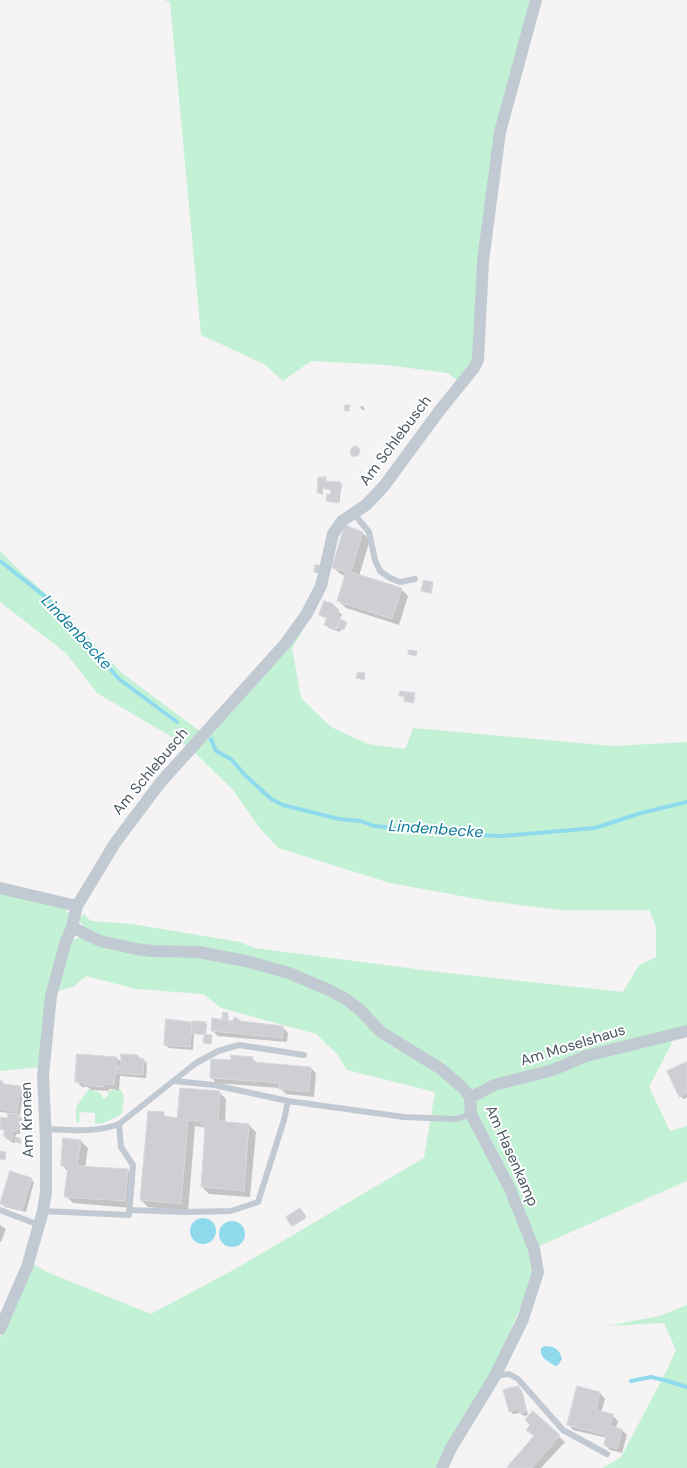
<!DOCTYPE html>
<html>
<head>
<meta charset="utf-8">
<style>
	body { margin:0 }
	canvas { display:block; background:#f5f3f3 }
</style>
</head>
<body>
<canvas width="687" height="1468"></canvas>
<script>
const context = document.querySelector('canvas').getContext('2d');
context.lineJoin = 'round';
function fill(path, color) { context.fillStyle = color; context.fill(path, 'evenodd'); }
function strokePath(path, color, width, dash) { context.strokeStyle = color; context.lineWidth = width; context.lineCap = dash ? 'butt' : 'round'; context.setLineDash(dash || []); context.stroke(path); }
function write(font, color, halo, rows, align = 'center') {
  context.font = font + ' "DM Sans",sans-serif'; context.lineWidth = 4; context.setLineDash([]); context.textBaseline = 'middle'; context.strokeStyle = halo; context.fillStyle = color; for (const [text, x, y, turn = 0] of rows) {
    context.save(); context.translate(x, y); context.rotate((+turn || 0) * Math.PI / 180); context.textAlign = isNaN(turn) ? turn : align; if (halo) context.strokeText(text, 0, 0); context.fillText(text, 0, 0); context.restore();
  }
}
fill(new Path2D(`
	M164 0H533L504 106 476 354 459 381 447 373 387 365 311 361 283 381 264 364 201 335 170 2Z
	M0 551 19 570 54 601 123 674 201 732 189 747 97 693 66 653 0 602Z
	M299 632 301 634 292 648 301 698 331 727 368 744 405 749 413 728 613 746 687 742V1028L669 1034 672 1043 649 1087 670 1131 687 1126V1181L537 1247 532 1251 534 1276 525 1297 494 1367 438 1468H0V1338L33 1264 47 1272 151 1314 235 1269 424 1158 435 1092 347 1070 337 1054 316 1034 221 1008 203 994 136 989 86 976 73 987 56 991 69 941 81 937 147 947C129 943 84 937 79 918L84 914 91 921 132 924 240 942 254 948 439 972 623 992 639 965 656 957V927L649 910H560L488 901 390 883 278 848 259 827 233 790 193 751Z
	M0 892 60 905 70 914 41 1067 0 1071Z
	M89 1089 100 1093 104 1099 107 1097 109 1091 120 1089 124 1096 122 1114C113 1118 105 1124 95 1124V1113L80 1112 79 1122H76V1107Z
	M687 1305V1468H603L621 1457 668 1368 676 1350 664 1323 607 1326 659 1316Z`), '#c3f1d5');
fill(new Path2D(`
	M190 1231a13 13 0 1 1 26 0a13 13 0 1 1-26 0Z
	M219 1234a13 13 0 1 1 26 0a13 13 0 1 1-26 0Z
	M545 1346C555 1346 560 1350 562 1359L558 1365 555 1366C548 1361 539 1358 541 1348Z`), '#90daee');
fill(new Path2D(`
	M360 406H363L365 410H362Z
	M325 478 326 482 342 484 339 503 329 501 333 490 323 489V495L318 493Z
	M346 527 363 533 370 540 359 576 401 589 408 596 399 625 346 608 339 601 346 576 340 574 333 567Z
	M432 583 433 585 431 594 422 591Z
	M331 604 342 615 340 618 347 623 344 630 341 629 340 632 329 628 325 625 327 619 321 615Z
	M414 694 415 695 414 703 406 702V697L401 695Z
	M227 1015 229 1016 227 1021 283 1028 288 1033 287 1042 218 1036 212 1030 227 1021 223 1018Z
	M192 1023 193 1024 206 1023 207 1025 206 1034 194 1033 193 1050 169 1048 165 1045Z
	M138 1056 147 1063 146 1078 120 1076 119 1090 109 1089V1091L91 1090 88 1087H82L77 1082 117 1058 122 1063Z
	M253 1059 258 1064 311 1068 316 1073 314 1097 286 1094 280 1088 216 1083 211 1077 232 1062Z
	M687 1063V1097L684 1099 680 1096Z
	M0 1082 6 1086 20 1087 24 1091 20 1114H18L22 1119 20 1134H16L15 1138 21 1140V1144L15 1140V1143L11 1142 5 1136 6 1132 0 1129V1119L8 1120 9 1113 0 1112Z
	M219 1092 226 1099 225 1123 249 1125 256 1132 250 1197 209 1194 202 1187 205 1128 195 1126 188 1211 148 1207 141 1200 163 1114 168 1118 178 1119Z
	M81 1141 88 1148 85 1167 127 1170 135 1177 132 1208 73 1203 66 1196 68 1172 62 1165Z
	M31 1179 34 1182 26 1212 5 1207 2 1203Z
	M301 1211 306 1218 293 1226 292 1225Z
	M0 1225 6 1229 1 1242H0Z
	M519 1387 522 1391 528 1415 524 1416 520 1413 513 1414 510 1411Z
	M600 1393 605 1399 601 1413 613 1416 618 1421 616 1428 622 1430 627 1435 622 1453 610 1450 605 1445 607 1438 573 1430 568 1424Z
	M533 1413 565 1442 541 1468H510L535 1436 532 1425Z`), '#0003');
strokePath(new Path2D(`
	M0 561 47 598 119 679 177 722
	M211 739 216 751 231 759 245 775 271 799 283 805 339 819 361 821 374 826 457 834 501 836 538 833 595 828 641 813 687 802
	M631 1381 651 1377 668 1381 687 1387`), '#90daee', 4);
const building = new Path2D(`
	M345 405H350L349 411H345Z
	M356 446 360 449 359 455 354 457 350 454 351 448Z
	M326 477V481L341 482 337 503 326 501 327 494 330 495 331 490 323 488 322 494 317 493 318 478Z
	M345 525 363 532 351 572 402 588 392 619 337 601 346 572 332 568Z
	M315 565H320L319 573 314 572Z
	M424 580 433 582 430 593 421 591Z
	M324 601 332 603 339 610 337 615 341 617 337 629 324 625 327 618 319 615Z
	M340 619 346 621 343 630 337 628Z
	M409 650 417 651 416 656 408 654Z
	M358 672 365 673 364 680 356 678Z
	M400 691 415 693 413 703 404 701V696H399Z
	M223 1012 228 1013 227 1019H222Z
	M235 1017 240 1020V1021L283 1026 282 1038 211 1031 212 1018 232 1021Z
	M166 1019 192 1022 190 1047 164 1045Z
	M193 1021 206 1022 205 1035 191 1033Z
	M205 1034 212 1035 211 1044 203 1043 204 1035Z
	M77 1054 117 1057 114 1085 104 1084V1087L84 1085V1083L75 1082Z
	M121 1054 138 1055V1058L144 1059 143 1075 115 1073 117 1066H121Z
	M231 1055 253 1057V1062L311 1067 309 1092 279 1089 280 1083 210 1078 211 1059 231 1060Z
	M687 1062V1093L679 1097 667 1071Z
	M0 1081H3V1084L21 1086 17 1112 0 1109Z
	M180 1088 220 1091 218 1121 249 1124 244 1191 201 1187 205 1130 200 1122 188 1120 181 1204 140 1200 148 1111 164 1112V1116L177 1118Z
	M8 1113 20 1114 17 1131H13L12 1140 6 1139 7 1137 3 1136 5 1130 0 1129V1117L7 1118Z
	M16 1137 21 1139 20 1143 15 1142Z
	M63 1138 81 1140 77 1166 128 1169 125 1201 64 1197 68 1166H61Z
	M0 1151 6 1152 5 1160 0 1159Z
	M10 1171 32 1178 22 1210 0 1204Z
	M300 1208 306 1216 291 1226 286 1217Z
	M519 1386 526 1412 520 1413 518 1409 509 1412 503 1390Z
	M577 1386 600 1392 596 1410 613 1414 610 1426 622 1429 617 1449 604 1445 606 1435 567 1425Z
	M533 1411 560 1435 532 1468H509L507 1467 534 1436 526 1430 530 1425 525 1420Z`);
fill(building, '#cdcfd5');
strokePath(building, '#d7d9de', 1);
strokePath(new Path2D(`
	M354 514 369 532 375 560 380 571 390 578 400 582 415 579
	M288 1101 404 1117 456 1119 471 1114
	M119 1124 196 1063 218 1051 239 1045 304 1055
	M0 1210 39 1225
	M129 1210 185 1212 231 1211 258 1202 284 1120 288 1101 214 1085 174 1081
	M43 1211 129 1215 133 1165 121 1147 119 1124C95 1133 71 1130 45 1129
	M495 1376 509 1374 518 1379 563 1430 607 1454`), '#c1cad2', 6);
strokePath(new Path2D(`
	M0 888 77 906
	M72 927 100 941 136 949 153 951 198 952 246 961 289 973 329 990 346 999 359 1009 381 1032 441 1069 464 1089 470 1098 471 1114 510 1189 534 1249 538 1272 523 1319 495 1376 451 1448 442 1468
	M470 1098 494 1085 553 1070 586 1056 687 1031
	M0 1329 27 1267 43 1211 46 1192V1141L43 1075 51 996 65 944 72 927 77 906 115 843 160 783 285 644 306 615 321 586 333 534 342 521 366 505 384 486 440 410 474 368 478 360 483 261 500 132 536 0`), '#c1cad2', 12);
write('15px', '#4a5661', '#fff', [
	["Am Schlebusch",396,441,-53],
	["Am Schlebusch",151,772,-50],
	["Am Moselshaus",573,1046,-17],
	["Am Kronen",28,1120,-92],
	["Am Hasenkamp",511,1156,66]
]);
write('italic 16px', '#0c7c9b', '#fff', [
	["Lindenbecke",76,633,47],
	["Lindenbecke",436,830,4]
]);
</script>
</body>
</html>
